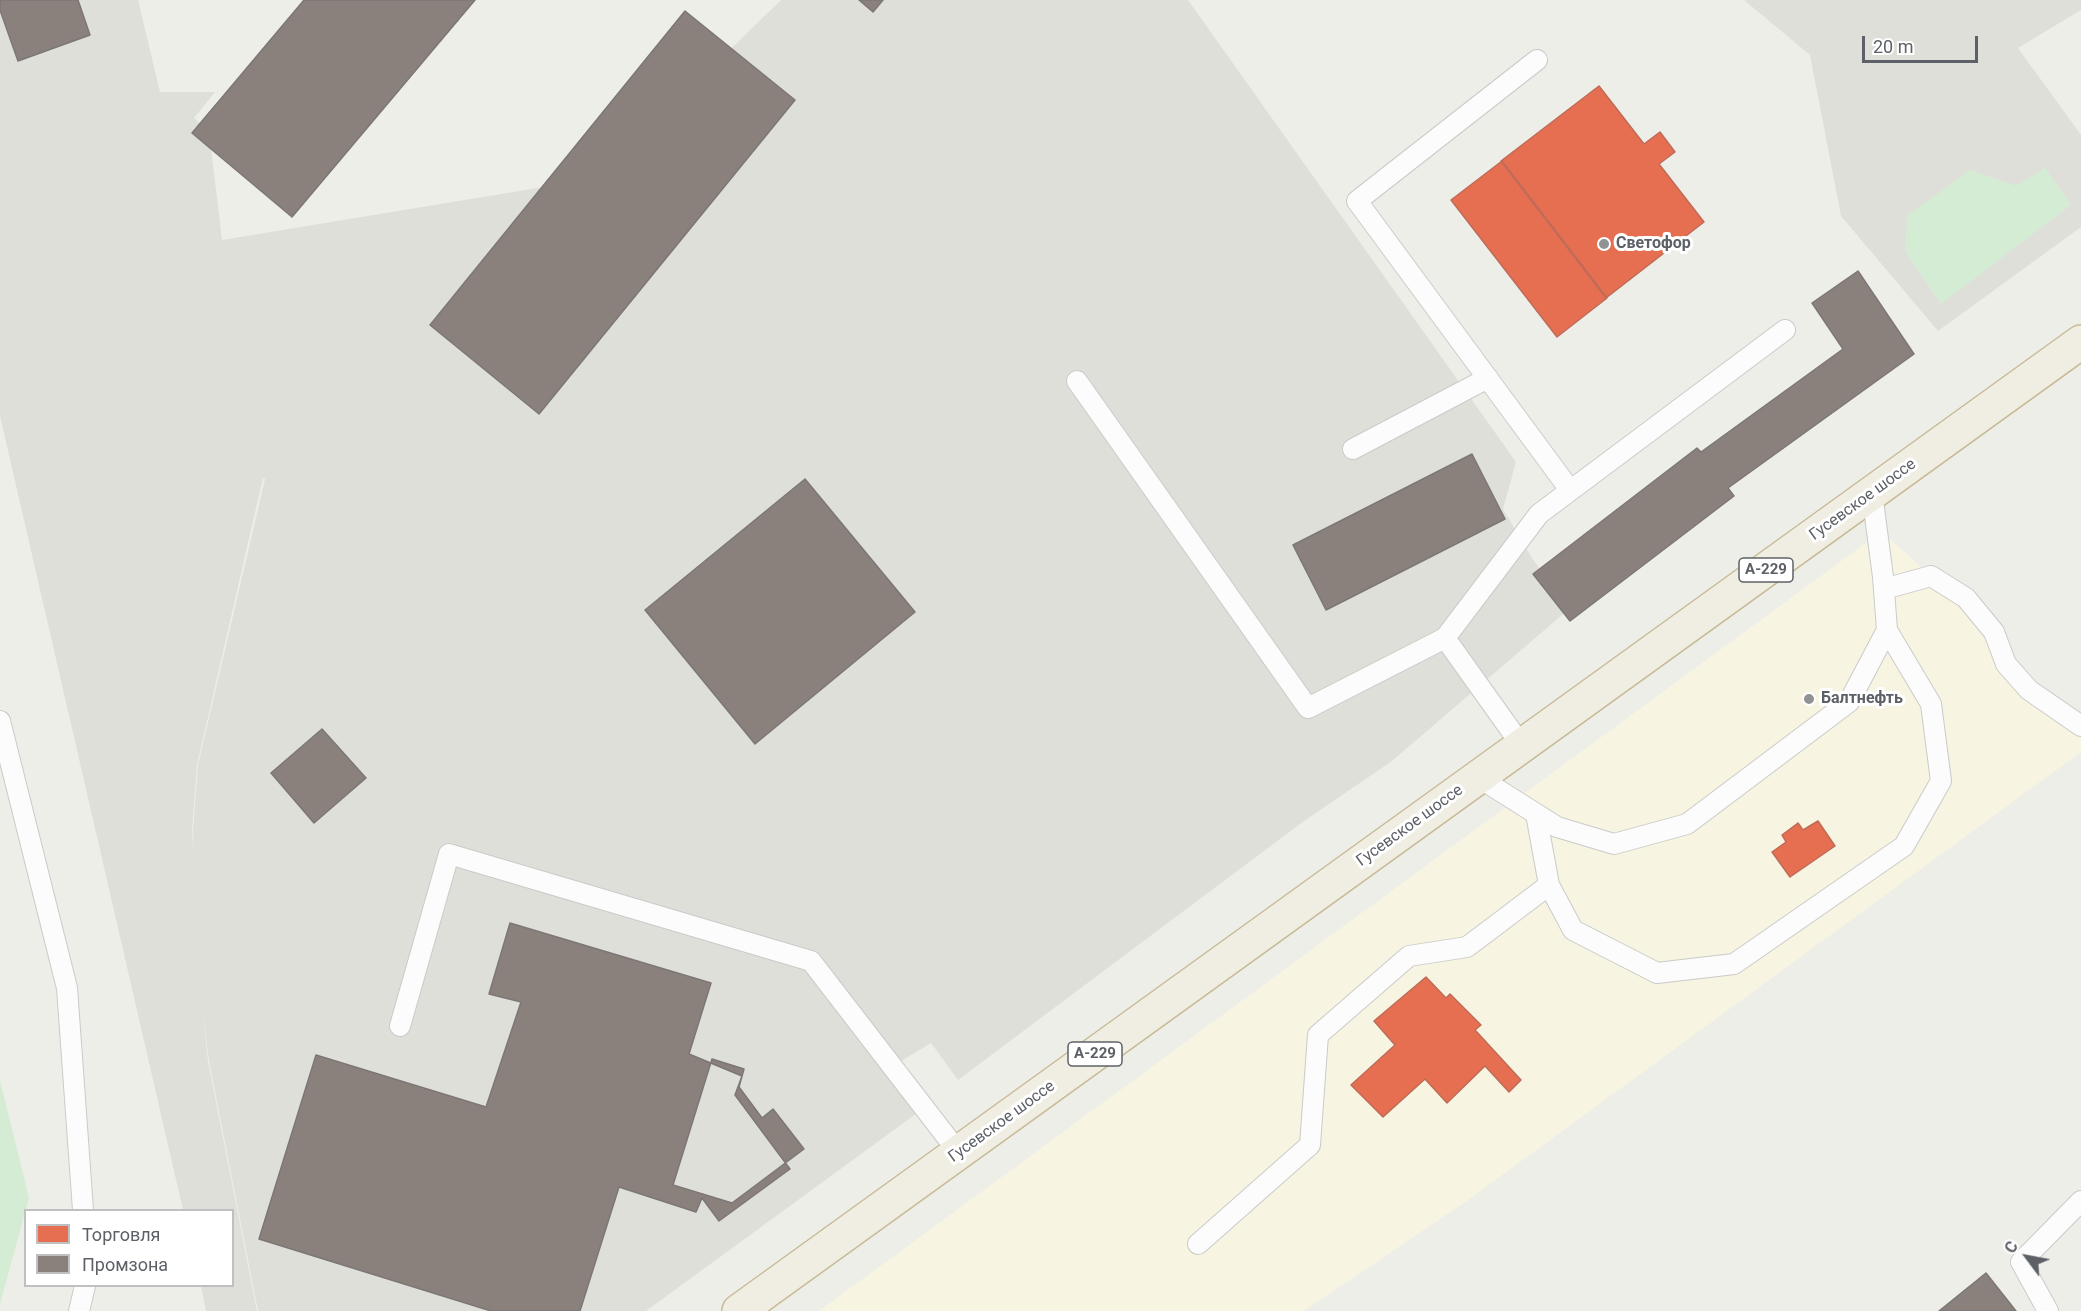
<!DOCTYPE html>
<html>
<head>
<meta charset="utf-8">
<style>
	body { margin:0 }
	#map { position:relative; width:2081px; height:1311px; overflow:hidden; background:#eeeee9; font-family:Roboto,sans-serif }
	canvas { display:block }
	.legend { position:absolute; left:24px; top:1209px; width:210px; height:78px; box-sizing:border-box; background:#fff; border:2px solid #bec0c2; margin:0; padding:8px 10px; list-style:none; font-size:18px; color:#5d6167 }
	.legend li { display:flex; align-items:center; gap:12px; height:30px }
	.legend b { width:30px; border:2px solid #bec0c2 }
	.north { position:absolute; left:1997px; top:1227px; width:60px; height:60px; -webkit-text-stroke:4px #fff; paint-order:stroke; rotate:302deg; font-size:16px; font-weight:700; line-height:24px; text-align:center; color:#5d6167 }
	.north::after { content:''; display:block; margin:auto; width:21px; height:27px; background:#5d6167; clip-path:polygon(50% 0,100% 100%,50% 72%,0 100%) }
	.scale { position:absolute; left:1862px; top:36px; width:116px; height:27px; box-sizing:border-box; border:3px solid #5d6167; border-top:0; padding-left:8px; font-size:18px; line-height:21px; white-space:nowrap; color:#5d6167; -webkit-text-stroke:4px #fff; paint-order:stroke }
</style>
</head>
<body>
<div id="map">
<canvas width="2081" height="1311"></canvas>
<ul class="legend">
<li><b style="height:16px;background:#e76f51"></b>Торговля</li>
<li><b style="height:16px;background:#8a817c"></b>Промзона</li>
</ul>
<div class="north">С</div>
<div class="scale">20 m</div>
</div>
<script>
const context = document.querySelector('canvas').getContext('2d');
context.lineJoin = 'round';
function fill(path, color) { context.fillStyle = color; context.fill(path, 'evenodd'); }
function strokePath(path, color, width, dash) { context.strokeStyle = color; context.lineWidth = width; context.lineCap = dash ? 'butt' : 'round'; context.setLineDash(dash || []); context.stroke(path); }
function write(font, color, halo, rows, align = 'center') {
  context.font = font + ' Roboto,sans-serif'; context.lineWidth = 6; context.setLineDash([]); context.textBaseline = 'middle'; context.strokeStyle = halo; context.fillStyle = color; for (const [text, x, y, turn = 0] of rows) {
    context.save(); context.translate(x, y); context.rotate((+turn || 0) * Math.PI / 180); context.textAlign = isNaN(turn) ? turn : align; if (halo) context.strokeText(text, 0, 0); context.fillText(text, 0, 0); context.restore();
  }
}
fill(new Path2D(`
	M1878 534 1887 536 1931 576 1966 598 2006 664 2081 726V752L1468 1200 1304 1311H819Z`), '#f7f4e2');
fill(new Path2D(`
	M0 0H138L160 92H215L194 118 209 131 222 240 598 178 781 0H1188L1516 462 1503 509 1532 558 1569 609 1392 761 1304 821 958 1080 931 1043 893 1066 920 1111 646 1311H258L209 1061 203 1014 208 1061 257 1311H206L201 1286H232V1210H183L0 416ZM263 478 265 479 198 765 193 831 194 854 192 831 197 765Z
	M1744 0H2081V10L2018 48 2081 135V227L1938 331 1841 216 1810 55Z`), '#dfdfda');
fill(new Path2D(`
	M2045 168 2071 205 1941 304 1905 251 1907 216 1970 170 2016 186Z
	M0 1080 29 1198 0 1304Z`), '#d5ecd4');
const shops = new Path2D(`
	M1599 86 1644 144 1660 132 1675 152 1659 164 1704 222 1606 298 1501 161Z
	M1502 161 1607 298 1557 337 1451 200Z
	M1818 821 1835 846 1790 877 1772 852 1786 842 1782 835 1798 823 1803 830Z
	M1426 977 1446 998 1450 994 1481 1025 1475 1030 1521 1080 1509 1092 1485 1066 1447 1103 1425 1079 1383 1117 1351 1085 1395 1045 1374 1021Z`);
fill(shops, '#e76f51');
strokePath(shops, '#be6b58', 1.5);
const industry = new Path2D(`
	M0 0H78L90 35 18 61 0 10Z
	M304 0H475L292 217 192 133Z
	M859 0H883L873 12Z
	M685 11 795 100 539 414 430 325Z
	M1858 271 1914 354 1728 488 1734 496 1570 621 1533 574 1697 448 1701 452 1843 349 1812 303Z
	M1472 454 1505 519 1326 610 1293 545Z
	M805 479 915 612 755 744 645 610Z
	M322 729 366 778 314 823 271 773Z
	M510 923 711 983 689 1054 742 1076 735 1095 790 1169 719 1221 702 1198 696 1212 619 1187 580 1311H491L259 1239 316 1055 486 1107 521 1002 489 994Z
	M712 1059 744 1069 739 1087 762 1118 773 1109 804 1149 732 1203 673 1185Z
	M1986 1273 2016 1311H1939Z`);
fill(industry, '#8a817c');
strokePath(industry, '#7c7776', 1.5);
const lane = new Path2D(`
	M1537 60 1357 201 1570 490
	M1077 381 1308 708 1445 638
	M1353 449 1488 378
	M1884 589 1931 576 1966 598 1994 632 2006 664 2029 690 2081 726
	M0 721 67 988 83 1210
	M1522 746 1445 638 1539 514 1785 330
	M1478 777 1557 827 1614 844 1687 824 1849 702 1887 630 1883 577 1872 493
	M1536 814 1549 885 1573 930 1657 973 1734 964 1904 846 1941 781 1931 704 1887 630
	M400 1026 449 854 811 961 959 1153
	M1198 1244 1310 1145 1318 1035 1409 956 1467 947 1549 885
	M79 1311 85 1286
	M2048 1311 2021 1262 2081 1201`);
const highway = new Path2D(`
	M739 1311 2081 342`);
strokePath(lane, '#cacbc9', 22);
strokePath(highway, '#c7ba95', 36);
strokePath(lane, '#fcfcfc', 20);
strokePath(highway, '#f0ede2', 33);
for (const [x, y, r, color] of [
	[1604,244,6,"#909294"],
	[1809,699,6,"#909294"]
]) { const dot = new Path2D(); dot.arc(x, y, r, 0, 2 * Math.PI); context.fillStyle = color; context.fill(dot); strokePath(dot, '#fff', 2); }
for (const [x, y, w] of [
	[1766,570,54],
	[1095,1054,54]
]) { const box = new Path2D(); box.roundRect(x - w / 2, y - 12, w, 24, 4.5); context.fillStyle = '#fff'; context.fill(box); strokePath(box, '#5d6167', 1.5); }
write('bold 15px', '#5d6167', null, [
	["А-229",1766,570],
	["А-229",1095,1054]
]);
write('bold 16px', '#5d6167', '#fff', [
	["Светофор",1616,244],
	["Балтнефть",1821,699]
], 'left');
write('16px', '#5d6167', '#fff', [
	["Гусевское шоссе",1863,500,-36],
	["Гусевское шоссе",1410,826,-36],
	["Гусевское шоссе",1002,1122,-36]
]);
</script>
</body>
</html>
